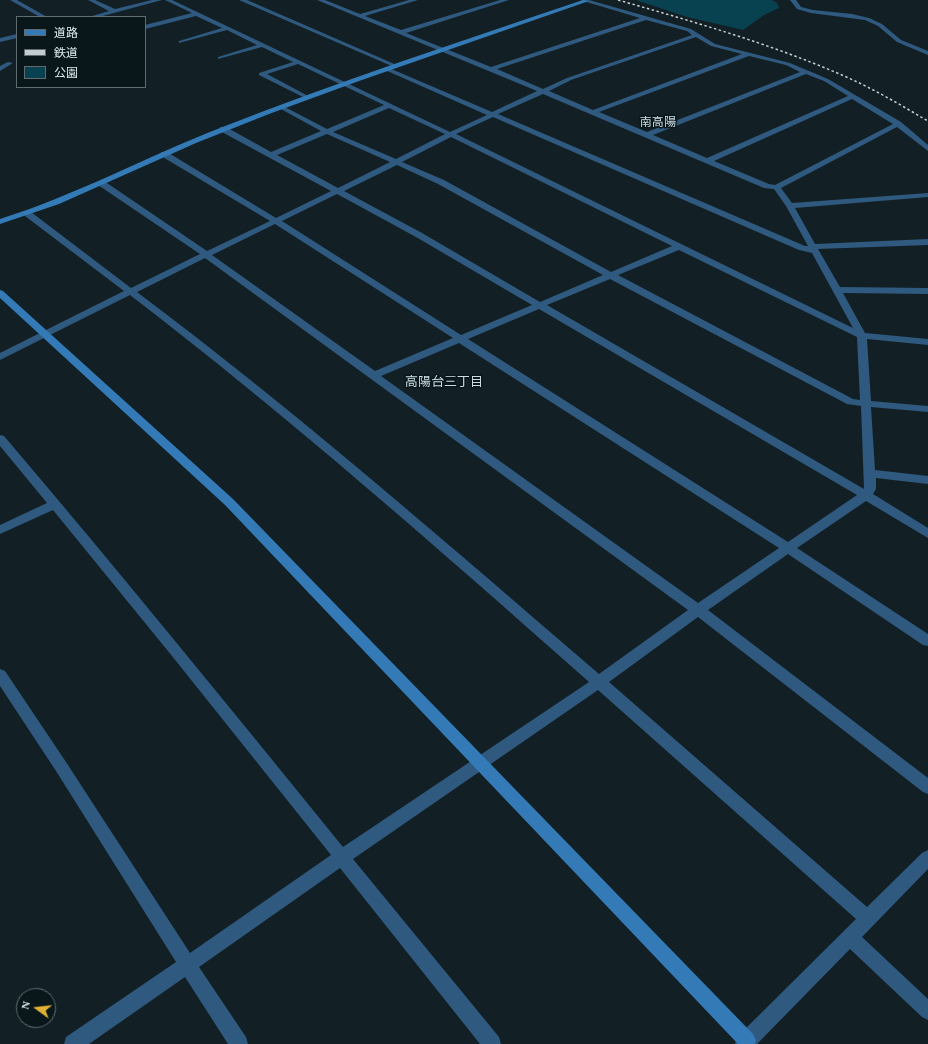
<!DOCTYPE html>
<html>
<head>
<meta charset="utf-8">
<style>
	body { margin:0 }
	#map { position:relative; width:928px; height:1044px; overflow:hidden; background:#122025; font-family:"Times New Roman","Noto Sans JP",serif }
	canvas { display:block }
	.legend { position:absolute; left:16px; top:16px; width:130px; height:72px; box-sizing:border-box; background:#09171b; border:1px solid #5f6b6f; margin:0; padding:5px 7px; list-style:none; font-size:12px; color:#e0eaed }
	.legend li { display:flex; align-items:center; gap:8px; height:20px }
	.legend b { width:20px; border:1px solid #5f6b6f }
	.north { position:absolute; left:16px; top:988px; width:40px; height:40px; box-sizing:border-box; background:#09171b; border:1px solid #5f6b6f; border-radius:50%; rotate:285deg; font-size:11px; font-weight:700; line-height:16px; text-align:center; color:#e0eaed }
	.north::after { content:''; display:block; margin:auto; width:14px; height:18px; background:#dfb034; clip-path:polygon(50% 0,100% 100%,50% 72%,0 100%) }
</style>
</head>
<body>
<div id="map">
<canvas width="928" height="1044"></canvas>
<ul class="legend">
<li><b style="height:5px;background:#337ab6"></b>道路</li>
<li><b style="height:5px;background:#c3cdd1"></b>鉄道</li>
<li><b style="height:11px;background:#08414f"></b>公園</li>
</ul>
<div class="north">N</div>
</div>
<script>
const context = document.querySelector('canvas').getContext('2d');
context.lineJoin = 'round';
function fill(path, color) { context.fillStyle = color; context.fill(path, 'evenodd'); }
function strokePath(path, color, width, dash) { context.strokeStyle = color; context.lineWidth = width; context.lineCap = dash ? 'butt' : 'round'; context.setLineDash(dash || []); context.stroke(path); }
function write(font, color, halo, rows, align = 'center') {
  context.font = font + ' "Times New Roman","Noto Sans JP",serif'; context.lineWidth = 3; context.setLineDash([]); context.textBaseline = 'middle'; context.strokeStyle = halo; context.fillStyle = color; for (const [text, x, y, turn = 0] of rows) {
    context.save(); context.translate(x, y); context.rotate((+turn || 0) * Math.PI / 180); context.textAlign = isNaN(turn) ? turn : align; if (halo) context.strokeText(text, 0, 0); context.fillText(text, 0, 0); context.restore();
  }
}
fill(new Path2D(`
	M636 0H772L777 3 779 8 764 15 743 30 687 17Z`), '#08414f');
fill(new Path2D(`
	M10 0H17L47 17H40Z
	M88 0H95L115 9 152 0H162L99 17H89L109 11Z
	M165 0H172L450 132 487 115 385 70V68H389L492 112 537 91 317 0H325L360 14 409 0H418L365 16 401 30 500 0H509L406 33 491 67 640 18 580 0H589L691 29 715 44 790 63 828 79 901 122 928 145V151L897 127 781 188 792 203 928 193V197L795 208 815 244 928 239V245L818 249 840 287 928 288V294L843 293 865 333 928 339V345L867 339 871 401 928 406V412L871 407 875 470 928 476V484L876 478V489L873 494 928 528V538L866 501 797 548 928 634V646L923 645 788 554 708 610 928 778V794L923 792 698 617 609 682 867 907 922 853 928 850V869L862 937 928 999V1020L922 1017 850 949 757 1044H735L737 1037 856 919 598 690 353 859 499 1037 501 1044H480L340 868 199 967 246 1037 248 1044H228L185 977 89 1044H64L66 1037 176 962 56 771 0 686V669L5 671 66 762 190 953 331 855 172 656 53 510 0 534V525L47 503 0 446V435L4 436C119 571 231 709 343 847L589 682C439 549 289 417 130 295L0 360V353L124 291 25 216 24 214 25 212H31L131 288 200 254 98 185V181H104L207 251 270 221 161 156V152H167L276 218 331 191 220 131V127H226L271 152 321 131 279 108V106H283L327 129 384 105 298 64 267 74 310 97 305 98 259 75V73L293 62 262 47 218 59V57L257 45 227 30 179 43V41L222 28 196 16 145 29V25L192 13ZM646 20 687 31 692 35 567 78 543 89 497 69ZM696 37 711 46 742 54 593 110 549 91 571 80ZM749 56 786 65 800 72 647 132 599 112ZM806 74 824 81 848 96 707 158 653 135ZM543 94 764 188 774 189 786 206 808 246H805L498 114ZM852 99 893 124 775 185 769 184 714 161ZM389 108 445 134 396 159 333 132ZM493 117 799 250 812 253 853 328 456 134ZM327 134 390 162 338 188 277 155ZM451 137 672 246 611 272 444 180 402 162ZM397 165 438 184 603 275 540 302 422 233 344 191ZM337 194 416 237 532 305 461 335 282 221ZM275 224 453 338 375 371 212 255ZM679 250 857 337 860 400 853 399 618 275ZM205 258 688 610 599 674C448 544 297 412 137 292ZM610 279 847 404 861 406 864 489 547 305ZM539 309 857 495 788 542 468 339ZM459 343 779 548 698 603 381 376Z
	M239 0H247L399 66 394 67Z
	M790 0H796L801 7 813 10 852 14 869 18 882 24 901 40 928 51V55L897 42 878 26 865 20 811 13 797 9Z
	M17 34V38L0 42V38Z
	M8 62 13 63 0 71V66Z`), '#2f597e');
fill(new Path2D(`
	M583 0 589 1 359 81 269 114 196 143 59 204 0 224V219C76 195 146 157 220 128 339 81 462 41 583 0Z
	M0 290 3 291 233 499 753 1034 756 1040 755 1044H738L225 505 0 298Z`), '#337ab6');
strokePath(new Path2D(`
	M618 0C698 23 778 46 853 80 879 92 904 107 928 121`), '#c3cdd1', 1.5, [2.5, 2.5]);
write('12px', '#cbdde3', '#09171b', [
	["南高陽",658,123]
]);
write('13px', '#cbdde3', '#09171b', [
	["高陽台三丁目",444,383]
]);
</script>
</body>
</html>
